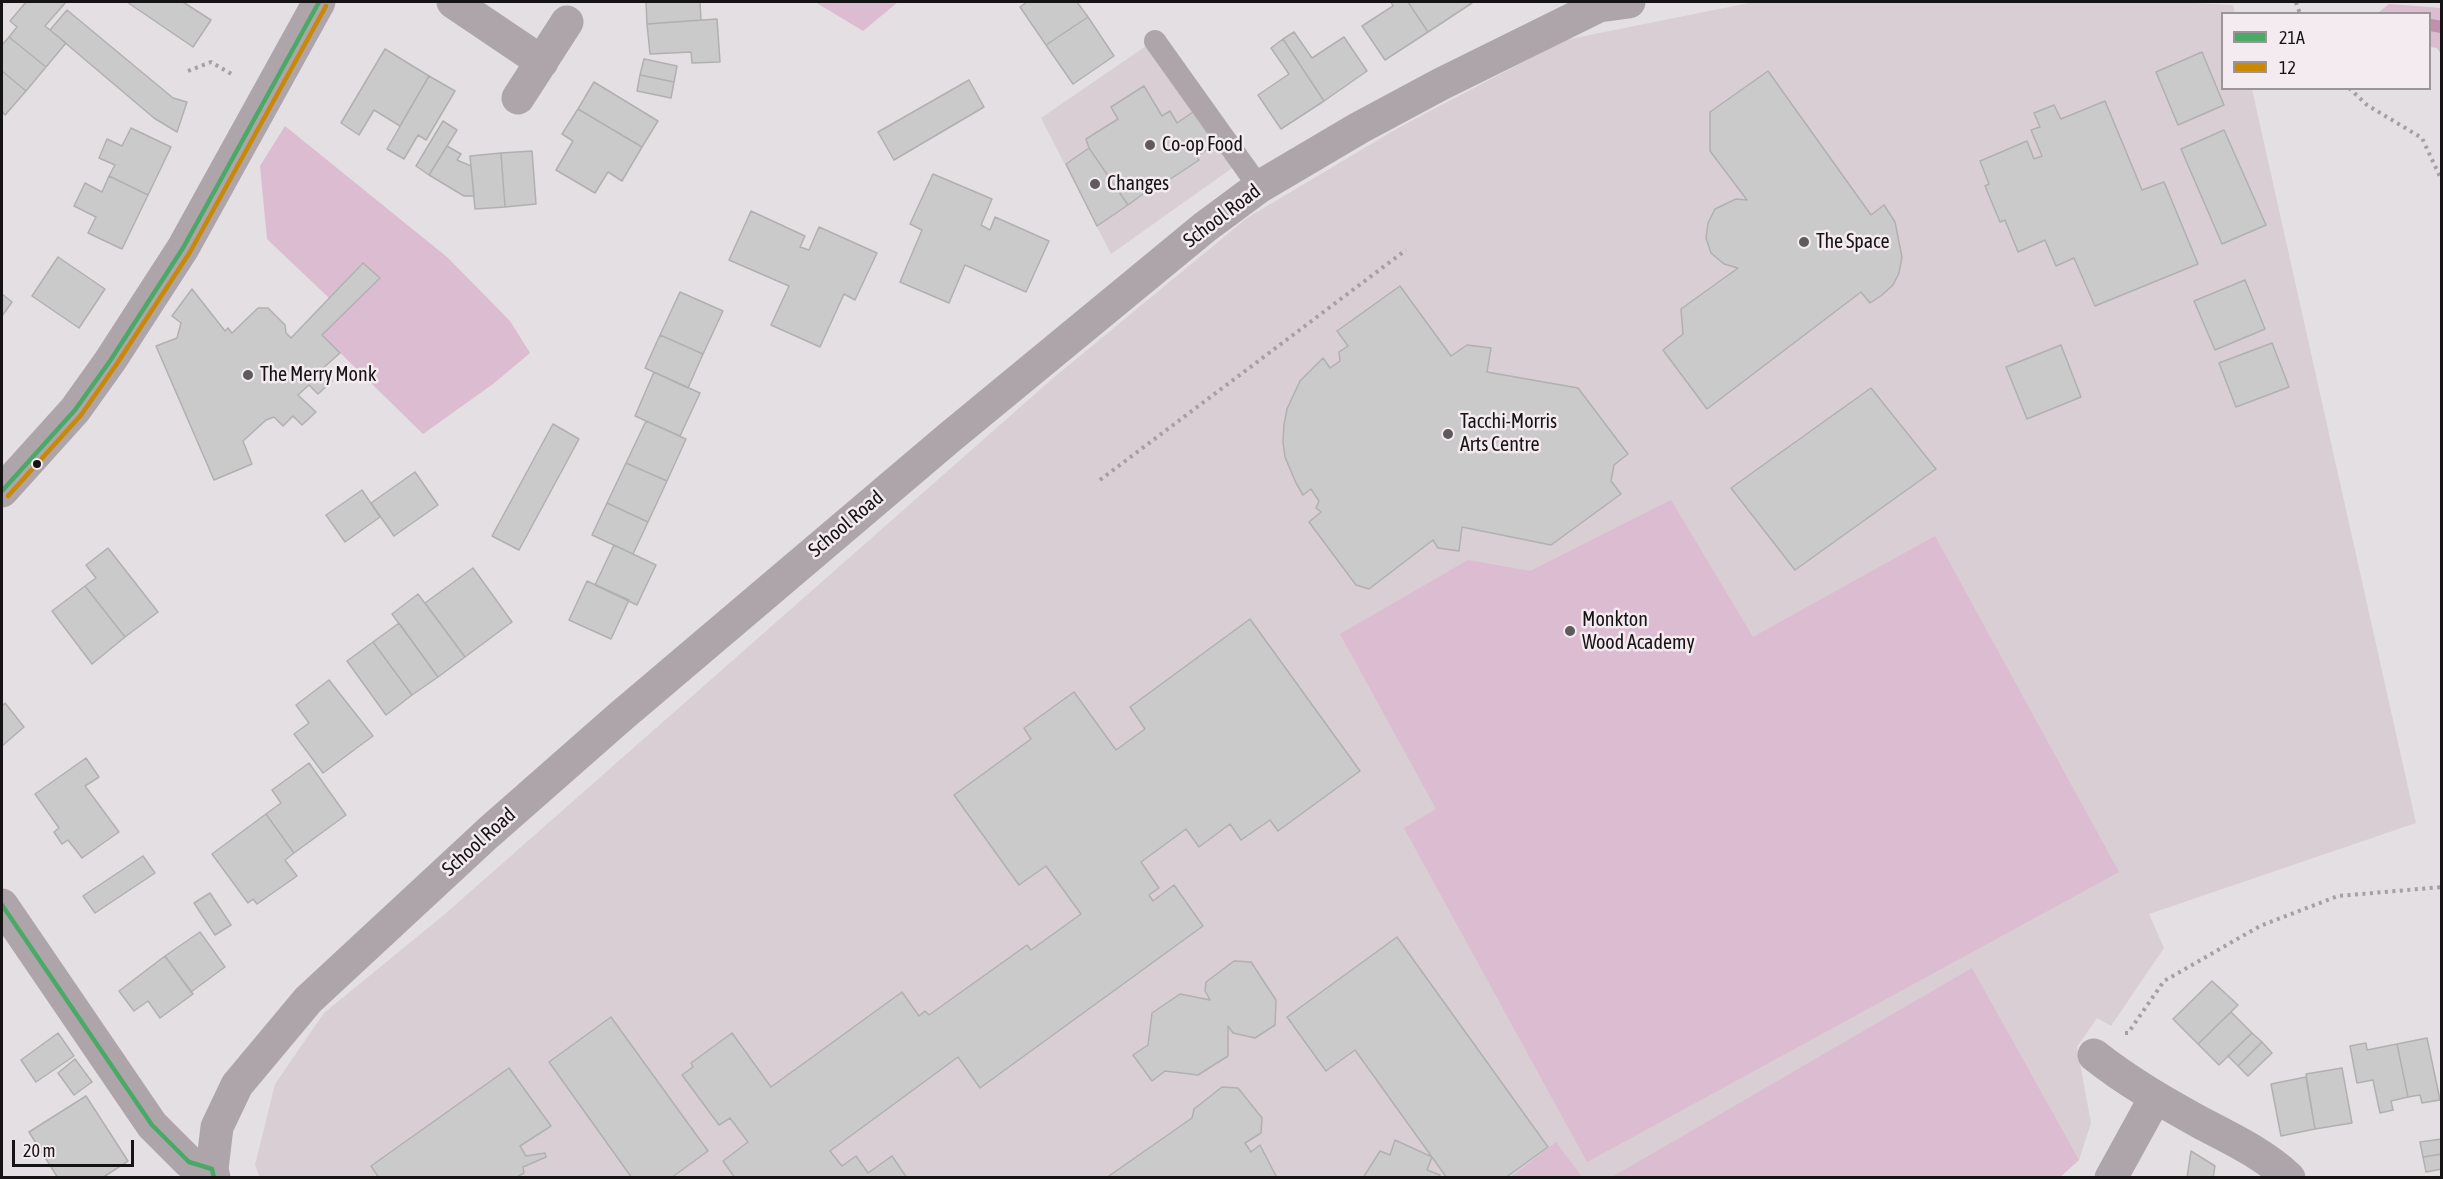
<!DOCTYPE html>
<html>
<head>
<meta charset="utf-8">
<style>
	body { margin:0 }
	#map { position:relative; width:2443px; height:1179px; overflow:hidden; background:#e4dfe2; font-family:"Asap Condensed",sans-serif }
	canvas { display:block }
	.frame { position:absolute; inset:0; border:3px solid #161315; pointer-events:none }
	.legend { position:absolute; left:2221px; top:12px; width:210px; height:78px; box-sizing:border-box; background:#f3ebef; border:2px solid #9b9598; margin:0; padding:8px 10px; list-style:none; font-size:18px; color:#161315 }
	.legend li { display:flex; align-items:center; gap:12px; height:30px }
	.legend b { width:30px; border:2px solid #9b9598 }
	.scale { position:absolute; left:12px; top:1140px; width:122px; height:27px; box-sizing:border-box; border:3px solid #161315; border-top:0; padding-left:8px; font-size:18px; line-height:21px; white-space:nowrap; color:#161315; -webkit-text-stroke:4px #f3ebef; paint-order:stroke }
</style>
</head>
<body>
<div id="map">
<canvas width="2443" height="1179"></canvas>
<div class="frame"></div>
<ul class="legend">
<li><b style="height:8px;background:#4ba968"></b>21A</li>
<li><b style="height:8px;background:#ca8904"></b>12</li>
</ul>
<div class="scale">20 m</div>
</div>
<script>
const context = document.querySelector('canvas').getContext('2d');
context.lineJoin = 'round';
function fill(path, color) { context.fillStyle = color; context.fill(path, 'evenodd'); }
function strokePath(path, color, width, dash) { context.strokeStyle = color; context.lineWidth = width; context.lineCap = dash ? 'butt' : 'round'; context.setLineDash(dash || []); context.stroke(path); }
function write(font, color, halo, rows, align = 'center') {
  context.font = font + ' "Asap Condensed",sans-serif'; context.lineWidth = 5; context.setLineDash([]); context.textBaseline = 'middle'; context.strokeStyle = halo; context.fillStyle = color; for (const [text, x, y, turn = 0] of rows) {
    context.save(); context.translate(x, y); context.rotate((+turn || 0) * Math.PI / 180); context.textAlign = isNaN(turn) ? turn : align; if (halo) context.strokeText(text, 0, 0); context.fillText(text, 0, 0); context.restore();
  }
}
fill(new Path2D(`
	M1754 2H2172L2233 5 2235 13 2222 14V88L2252 89 2416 823 2149 914 2164 948 2111 1026 2097 1018 2077 1047 2091 1123 2079 1160 2060 1177 260 1178 255 1165 275 1084 324 1013 445 914 1052 379 1247 218 1398 128 1565 40Z
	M1146 46 1235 166 1111 254 1041 118Z`), '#d8ced4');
fill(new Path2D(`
	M815 2H898L863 31Z
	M2389 4 2441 8V54L2437 48 2430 47V14L2378 13Z
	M285 126 447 257 510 321 530 353 493 384 423 434 322 335 379 278 362 263 329 298 267 239 260 166Z
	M1671 500 1753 637 1935 536 2119 872 1587 1162 1404 828 1436 809 1340 634 1468 560 1530 571Z
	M1972 968 2079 1160 2060 1177H1612Z
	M1556 1142 1582 1177H1511Z`), '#dcbcd0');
strokePath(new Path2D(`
	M2430 25 2442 27`), '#c090ae', 12);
const building = new Path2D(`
	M26 2H66L45 26 66 43 46 67 9 37 17 27 10 21Z
	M127 2H183L211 20 193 47Z
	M646 2H700L701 20 647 24Z
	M1027 2H1077L1088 17 1046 45 1020 7Z
	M1391 2H1408L1428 32 1385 60 1362 26 1393 6Z
	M1408 2H1471L1472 3 1428 32Z
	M67 10 173 98 187 102 177 132 154 118 50 30Z
	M1088 17 1114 56 1073 84 1046 45Z
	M717 19 720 62 692 63 691 52 650 54 647 24Z
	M1294 32 1312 58 1344 37 1367 71 1324 101 1283 39Z
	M9 37 46 67 26 91 2 71V45Z
	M1283 39 1324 101 1281 129 1258 95 1289 74 1271 48Z
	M385 49 429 76 400 126 374 110 359 135 341 123Z
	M2202 52 2224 105 2178 125 2156 72Z
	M644 59 677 66 674 82 640 75Z
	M2 71 26 91 5 115 2 111Z
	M1768 71 1871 215 1884 205 1895 222 1902 257 1899 273 1893 285 1882 295 1870 303 1861 292 1707 409 1663 350 1683 334 1681 309 1738 268 1724 264 1711 253 1706 238 1708 223 1715 209 1736 199 1747 200 1710 151V112Z
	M640 75 674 82 671 98 637 91Z
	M429 76 455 91 426 140 418 135 404 159 387 149Z
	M969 80 984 107 894 160 878 132Z
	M594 82 658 121 642 147 578 109Z
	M1144 86 1162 116 1170 111 1177 123 1196 110 1217 143 1197 156 1199 160 1148 194 1147 191 1128 205 1089 148 1086 139 1118 119 1111 107Z
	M2105 101 2142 190 2164 182 2198 264 2095 306 2074 258 2056 266 2045 240 2018 252 2005 220 2000 222 1985 186 1989 184 1980 161 2027 141 2034 159 2042 156 2031 130 2040 127 2034 113 2054 105 2061 119Z
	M578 109 642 147 622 181 608 172 595 193 556 170 573 141 562 134Z
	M443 121 457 130 429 175 416 166Z
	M131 128 171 147 148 195 109 176 115 165 99 158 107 139 122 146Z
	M2224 130 2266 225 2222 244 2181 149Z
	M447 146 461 154 457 160 471 166 474 196H464L429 175Z
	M1089 148 1128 205 1097 226 1066 164Z
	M532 151 536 204 505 207 501 153Z
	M501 153 505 207 475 209 470 156Z
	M933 174 992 199 981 225 990 230 995 217 1049 241 1026 292 965 265 949 303 900 282 922 230 910 224Z
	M109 176 148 195 122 249 88 233 96 217 74 206 85 183 102 192Z
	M751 211 805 236 800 247 809 250 819 227 877 253 855 300 844 294 820 347 771 325 789 286 729 260Z
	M58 257 105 289 79 328 32 296Z
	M363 263 380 278 322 335 340 353 321 370 332 381 318 394 309 385 298 395 316 412 302 425 293 416 283 426 274 417 266 420 243 441 252 464 214 480 156 346 177 338 181 323 172 316 192 289 225 331 228 328 232 333 258 308H268L285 325 286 333 291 338Z
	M2245 280 2265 329 2215 350 2194 301Z
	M1400 286 1451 356 1467 345 1491 348 1487 372 1578 388 1628 454 1614 465 1611 481 1621 494 1551 545 1462 527 1459 551 1438 548 1433 540 1369 589 1356 585 1309 522 1321 512 1316 508 1319 501 1311 489 1303 495 1296 483 1285 457 1283 442 1284 425 1287 409 1300 381 1323 358 1330 368 1340 361 1339 352 1348 346 1337 331Z
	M680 292 723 311 703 354 660 335Z
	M2 294 12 302 2 316Z
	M660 335 703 354 688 388 645 368Z
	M2272 343 2289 387 2236 407 2219 363Z
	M2061 345 2081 397 2027 419 2006 367Z
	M654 372 700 393 680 436 635 416Z
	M1871 388 1936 469 1795 570 1731 488Z
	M646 421 686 439 667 481 626 463Z
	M553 424 579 439 519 550 492 536Z
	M626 463 667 481 648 522 607 503Z
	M415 472 438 505 394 536 371 503Z
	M362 490 380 517 345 542 326 515Z
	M607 503 648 522 633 554 592 535Z
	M614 545 656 565 637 605 595 585Z
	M108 548 158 612 125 637 85 586 96 578 86 565Z
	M473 568 512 622 465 657 425 603Z
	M587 581 629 600 611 639 569 620Z
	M85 586 125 637 92 664 52 611Z
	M418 594 465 657 438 677 392 614Z
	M1250 619 1360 771 1278 831 1270 820 1241 840 1230 824 1199 847 1186 829 1141 862 1159 888 1149 895 1153 901 1174 885 1203 926 980 1088 958 1057 830 1151 842 1166 856 1156 868 1173 892 1156 907 1178H735L723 1161 748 1142 730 1118 719 1125 682 1075 693 1067 691 1063 732 1033 771 1087 902 992 919 1016 925 1011 929 1015 1027 945 1031 950 1081 914 1046 866 1019 885 954 795 1031 739 1024 728 1074 692 1116 750 1145 729 1130 707Z
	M399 623 438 677 412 695 373 642Z
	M373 642 412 695 386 715 347 661Z
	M329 680 373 736 323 773 294 734 309 723 296 705Z
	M5 703 24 727 2 746V706Z
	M86 758 99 777 85 786 119 832 82 858 68 840 62 844 54 832 59 828 35 794Z
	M309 763 346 815 294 853 266 814 281 803 272 790Z
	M266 814 294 853 285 860 297 876 257 904 253 899 248 903 212 854Z
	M143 856 155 873 95 913 83 896Z
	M210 893 231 925 215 935 194 903Z
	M200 932 225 967 191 992 165 956Z
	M1397 937 1548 1147 1505 1178H1447L1355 1050 1326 1071 1287 1017Z
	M165 956 193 994 160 1018 148 1001 134 1011 119 991Z
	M1234 961 1251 962 1276 1000 1275 1025 1255 1038 1233 1033 1228 1026V1056L1198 1075 1165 1071 1152 1081 1133 1055 1148 1045 1152 1013 1180 994 1210 1000 1205 991 1206 982Z
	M2212 981 2238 1005 2198 1044 2173 1019Z
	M2231 1012 2252 1033 2219 1065 2198 1044Z
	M611 1017 708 1151 671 1178H632L549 1062Z
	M58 1033 74 1056 36 1082 21 1060Z
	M2252 1033 2262 1042 2238 1066 2228 1056Z
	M2427 1038 2440 1100 2422 1103 2420 1095 2408 1097 2397 1044Z
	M2262 1042 2272 1053 2248 1076 2238 1066Z
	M2366 1043 2367 1050 2397 1044 2408 1097 2391 1101 2393 1110 2380 1113 2373 1080 2357 1083 2350 1046Z
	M75 1059 92 1082 74 1095 58 1073Z
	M509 1068 551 1126 520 1146 526 1156 545 1153 546 1157 523 1167 524 1173 515 1178H379L371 1166Z
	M2342 1068 2352 1123 2315 1129 2306 1074Z
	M2306 1077 2315 1129 2281 1136 2271 1084Z
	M1222 1087 1238 1088 1262 1118 1261 1133 1245 1143 1251 1152 1260 1145 1277 1178H1106L1192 1118 1194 1109Z
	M86 1096 128 1161 102 1178H58L29 1132Z
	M2442 1139V1154L2423 1157 2420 1142Z
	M1395 1140 1432 1157 1427 1170 1440 1175 1438 1178H1363L1380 1151 1390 1155Z
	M2191 1151 2215 1166 2213 1178H2187Z
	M2442 1154V1169L2426 1172 2423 1157Z`);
fill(building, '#cbcacb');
strokePath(building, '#b1b0b0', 1.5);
strokePath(new Path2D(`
	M2296 2 2300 14
	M188 71 211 62 235 76
	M2349 88 2367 105 2422 138 2442 181
	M1100 480 1406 250
	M2125 1033H2128L2164 981 2260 926 2338 896 2442 887`), '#a69fa3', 4, [3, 4.5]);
strokePath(new Path2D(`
	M1155 41 1259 187`), '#aea5ab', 22);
strokePath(new Path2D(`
	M453 2 542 62
	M518 98 567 22
	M2 905 152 1125 189 1162 212 1169
	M2094 1055C2128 1082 2165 1103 2203 1124 2232 1139 2265 1155 2289 1178
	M214 1178 212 1169 217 1127 237 1085 308 1000 488 833 620 717 950 437 1205 227 1259 187 1359 128 1441 84 1599 6 1629 2
	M2111 1178 2155 1098`), '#aea5ab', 33);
strokePath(new Path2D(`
	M2 491 75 410 110 361 183 248 319 2`), '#aea5ab', 33);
strokePath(new Path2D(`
	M2 491 75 410 110 361 183 248 319 2
	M2 905 152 1125 189 1162 212 1169 214 1178`), '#4ba968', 4.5);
strokePath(new Path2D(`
	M8 496 81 415 116 365 190 252 326 6`), '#ca8904', 4.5);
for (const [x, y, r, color] of [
	[1150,145,6,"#5e5a5d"],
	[1095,184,6,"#5e5a5d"],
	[1804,242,6,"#5e5a5d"],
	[248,375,6,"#5e5a5d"],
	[1448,434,6,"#5e5a5d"],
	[37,464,5,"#161315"],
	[1570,631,6,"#5e5a5d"]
]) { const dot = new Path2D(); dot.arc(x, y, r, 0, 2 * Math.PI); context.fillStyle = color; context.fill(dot); strokePath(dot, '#f3ebef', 2); }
write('20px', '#161315', '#f3ebef', [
	["Co-op Food",1162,145],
	["Changes",1107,184],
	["The Space",1816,242],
	["The Merry Monk",260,375],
	["Tacchi-Morris",1460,422],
	["Arts Centre",1460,445],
	["Monkton",1582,620],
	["Wood Academy",1582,643]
], 'left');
write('20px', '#161315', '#f3ebef', [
	["School Road",1222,216,-37],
	["School Road",846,524,-40],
	["School Road",479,842,-42]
]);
</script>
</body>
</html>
